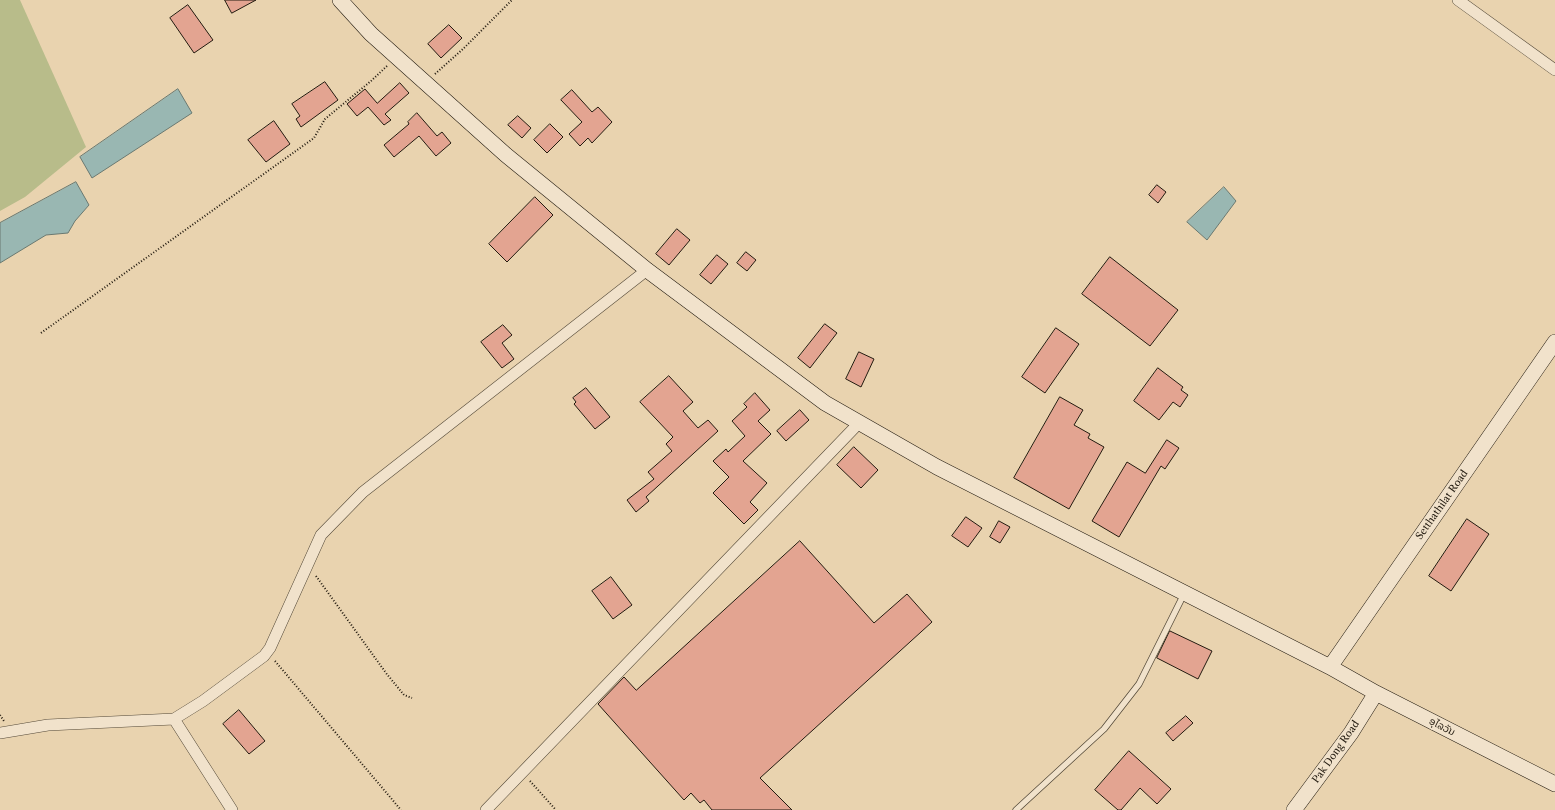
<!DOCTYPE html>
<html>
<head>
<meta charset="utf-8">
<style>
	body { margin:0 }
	canvas { display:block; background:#e9d3af }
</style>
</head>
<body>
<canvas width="1555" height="810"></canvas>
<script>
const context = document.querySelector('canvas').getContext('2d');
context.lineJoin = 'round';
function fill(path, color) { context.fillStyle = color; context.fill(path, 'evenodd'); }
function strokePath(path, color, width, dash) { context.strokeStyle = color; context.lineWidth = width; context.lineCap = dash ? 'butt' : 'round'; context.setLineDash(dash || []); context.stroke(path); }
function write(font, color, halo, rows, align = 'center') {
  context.font = font + ' "Libre Caslon Text","Noto Sans Lao",serif'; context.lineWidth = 3; context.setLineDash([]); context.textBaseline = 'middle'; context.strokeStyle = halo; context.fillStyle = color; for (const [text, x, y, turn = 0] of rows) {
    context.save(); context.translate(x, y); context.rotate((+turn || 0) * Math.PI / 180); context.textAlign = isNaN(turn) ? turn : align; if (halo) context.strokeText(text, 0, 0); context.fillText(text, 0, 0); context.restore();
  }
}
fill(new Path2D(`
	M0 0H20L86 147 25 197 0 211Z`), '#b8bc8a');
const water = new Path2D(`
	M178 89 192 113 92 178 80 157Z
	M76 182 89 205 75 221 68 233 46 235 0 263V223Z
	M1224 187 1236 201 1207 240 1187 222Z`);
fill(water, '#99b7b2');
strokePath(water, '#6a7971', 1);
const building = new Path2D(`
	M225 0H256L232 13Z
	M188 5 213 40 194 53 170 18Z
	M449 25 462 38 441 58 428 44Z
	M325 82 338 100 301 127 296 119 300 116 292 104Z
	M400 83 409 93 385 114 391 120 384 125 368 107 357 116 347 104 365 89 377 103Z
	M572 90 592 112 598 107 612 122 592 143 588 138 580 146 569 134 582 122 561 100Z
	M417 113 437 136 442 132 451 143 436 156 419 136 394 157 384 145 409 124 408 122Z
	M518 116 531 128 522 138 508 125Z
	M274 121 290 144 266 162 248 140Z
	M550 124 563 137 547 153 534 140Z
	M1157 185 1166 192 1158 203 1149 195Z
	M535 197 553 215 507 262 489 244Z
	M677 229 690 240 669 265 656 254Z
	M746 252 756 260 747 271 737 263Z
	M717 255 728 264 711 284 700 275Z
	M1110 257 1178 310 1150 346 1082 294Z
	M825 324 837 333 810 368 798 358Z
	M503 325 512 335 502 343 514 359 502 368 481 342Z
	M1056 328 1079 344 1045 393 1022 377Z
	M859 352 874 359 861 387 846 379Z
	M1158 368 1183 387 1181 390 1188 395 1180 407 1173 402 1159 420 1134 401Z
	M669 376 693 402 683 411 698 428 708 420 718 431 646 497 649 501 636 512 627 500 654 479 648 472 672 451 666 444 673 437 640 402Z
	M586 388 610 417 595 429 574 404 576 402 573 398Z
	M755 393 770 410 758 421 771 434 743 461 767 483 750 502 758 510 744 524 713 493 729 477 713 461 726 449 728 452 745 436 732 421 747 407 744 404Z
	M1060 397 1083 410 1074 425 1090 434 1088 438 1104 447 1069 509 1014 478Z
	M800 410 809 420 786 441 777 431Z
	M1167 440 1179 448 1165 469 1161 466 1119 537 1092 521 1127 462 1145 473Z
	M854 447 878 470 861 488 837 465Z
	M966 517 982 528 968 547 952 536Z
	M1467 519 1489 534 1451 591 1429 576Z
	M999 521 1010 527 1000 543 990 537Z
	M800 541 874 623 907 594 932 622 760 778 792 810H712L704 800 700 803 691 793 684 800 598 704 624 677 636 690Z
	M611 577 632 605 613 619 592 591Z
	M1170 631 1212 651 1198 679 1157 658Z
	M239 710 265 741 249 754 223 724Z
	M1186 716 1193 723 1173 741 1166 733Z
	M1129 751 1171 789 1157 804 1140 788 1121 810H1118L1095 790Z`);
fill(building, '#e3a491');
strokePath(building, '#231b10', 1);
const lane = new Path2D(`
	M1016 810 1104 729 1139 684 1184 594`);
const street = new Path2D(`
	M1458 0 1555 70
	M174 719 232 810
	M0 733 48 725 174 719 203 701 264 656 270 648 321 535 363 492 647 270
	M486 810 859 423`);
const secondary = new Path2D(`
	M340 0 371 34 506 155 647 270 825 403 937 467 1330 667 1376 693 1555 784
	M1330 667 1555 342
	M1294 810 1351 733 1376 693`);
strokePath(lane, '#544938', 7);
strokePath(street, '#544938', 12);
strokePath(secondary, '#231b10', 16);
strokePath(new Path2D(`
	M435 74 463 49 512 0
	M41 333 314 138 325 119 371 81 387 66
	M316 576 386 673 404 695 412 698
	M275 661 401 810
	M0 715 4 721
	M530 781 556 810`), '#231b10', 2, [1, 2]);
strokePath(lane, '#f1e2cb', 5.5);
strokePath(street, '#f1e2cb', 11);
strokePath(secondary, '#f1e2cb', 15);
write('10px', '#231b10', '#f1e2cb', [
	["Setthathilat Road",1442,505,-55],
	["ອຸໄລວັນ",1442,727,27],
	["Pak Dong Road",1336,752,-55]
]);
</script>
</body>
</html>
